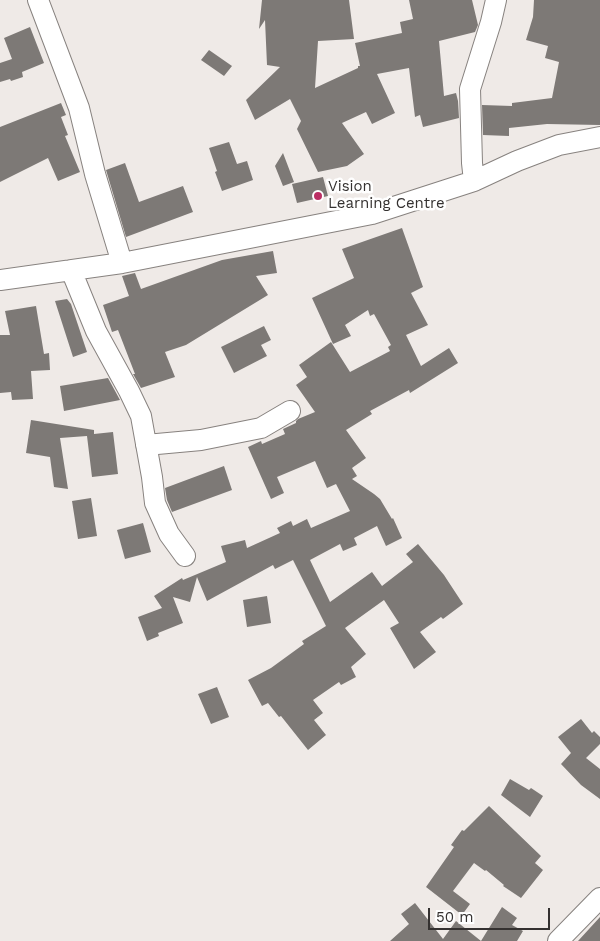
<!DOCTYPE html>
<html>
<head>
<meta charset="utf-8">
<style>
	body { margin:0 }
	#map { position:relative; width:600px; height:941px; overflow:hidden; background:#efeae7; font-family:"Work Sans",sans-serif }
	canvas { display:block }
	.scale { position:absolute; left:428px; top:908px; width:122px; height:22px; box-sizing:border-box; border:2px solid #343130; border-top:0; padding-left:6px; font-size:15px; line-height:18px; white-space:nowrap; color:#343130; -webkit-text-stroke:4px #fff; paint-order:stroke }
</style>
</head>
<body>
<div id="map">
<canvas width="600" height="941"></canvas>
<div class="scale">50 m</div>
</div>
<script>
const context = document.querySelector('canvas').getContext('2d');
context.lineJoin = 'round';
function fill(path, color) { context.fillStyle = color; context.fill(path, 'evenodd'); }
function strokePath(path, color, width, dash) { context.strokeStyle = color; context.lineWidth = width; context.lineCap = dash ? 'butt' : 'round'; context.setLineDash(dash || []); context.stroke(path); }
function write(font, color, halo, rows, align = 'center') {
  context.font = font + ' "Work Sans",sans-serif'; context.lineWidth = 5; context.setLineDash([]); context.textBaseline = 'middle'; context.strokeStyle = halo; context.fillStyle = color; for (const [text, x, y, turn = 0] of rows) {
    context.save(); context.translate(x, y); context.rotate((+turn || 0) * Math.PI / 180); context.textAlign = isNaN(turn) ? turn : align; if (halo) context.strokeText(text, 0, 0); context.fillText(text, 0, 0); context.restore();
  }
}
fill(new Path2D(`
	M262 0H349L354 39 318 41 315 88 358 68V66H360L355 43 402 33 400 22 413 19 409 0H472L478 25 475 32 439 41 444 96 456 93 458 101 459 118 423 127 420 115 415 117 409 68 377 74 395 113 372 124 366 112 342 123 364 154 347 166 318 172 297 129 301 121 290 99 255 120 246 100 280 67 267 65 265 20 259 29Z
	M534 0H600V125L547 124 509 128V136L483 135 482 105 512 106V103L552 98 559 62 545 58 548 46 526 40 533 17Z
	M30 27 44 63 22 72 23 77 11 81 10 79 0 82V63L12 59 4 38Z
	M209 50 232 66 224 76 201 60Z
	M61 103 66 115 61 117 68 135 65 136 80 172 58 181 48 158 0 182V127Z
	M229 142 237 164 247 161 253 180 222 191 215 172 217 171 209 148Z
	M283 153 294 182 283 186 275 166Z
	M125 163 139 202 183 186 193 212 126 237 106 170Z
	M323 177 328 196 297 203 292 184Z
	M402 228 423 287 411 293 428 325 406 335 421 366 449 348 458 363 410 393 409 390 370 411 372 414 346 430 366 458 352 468 357 476 352 479 374 494 380 499 392 519 393 518 402 538 386 546 377 526 354 538 357 545 343 551 340 544 310 560 330 602 372 572 382 586 413 562 406 554 418 544 444 575 463 604 443 619 441 617 420 632 436 652 414 669 390 628 399 623 384 600 345 628 366 654 351 667 356 677 341 685 339 682 313 700 323 713 314 720 326 735 308 750 281 716 279 717 268 703 262 706 248 680 271 668 304 644 302 641 326 626 293 560 275 569 273 565 207 601 197 577 190 602 173 597 183 623 158 633 159 636 147 641 138 617 162 608 154 596 182 578 183 580 226 562 221 546 245 540 247 548 280 533 277 528 291 521 293 526 307 519 311 528 350 511 336 484 327 488 315 461 277 477 284 493 271 499 248 447 261 441 262 444 285 434 283 429 296 423V421L298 419 315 412 296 385 307 377 299 365 331 342 350 372 390 351 388 347 391 345 374 314 370 316 368 310 345 325 351 336 333 344 312 298 354 278 342 249Z
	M273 251 277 273 256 276 268 295 186 345 165 352 175 377 141 388 133 374H135L118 330 112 332 103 305 129 296 122 276 135 273 141 289 222 260Z
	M67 299 71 304 87 352 73 357 55 301Z
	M36 306 44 354 49 353 50 370 31 371 33 399 12 400 11 392 0 393V335H10L5 311Z
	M264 326 271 340 261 345 267 356 234 373 221 347Z
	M108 378 120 400 64 411 60 386Z
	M31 420 94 430V434L113 432 118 474 92 477 87 436 60 438 68 489 54 487 50 457 26 453Z
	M224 466 232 490 172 512 167 500 165 488Z
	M91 498 97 536 78 539 72 501Z
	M143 523 151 552 125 559 117 530Z
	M267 596 271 623 247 627 243 600Z
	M217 687 229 717 211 724 198 694Z
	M581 719 592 733 594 731 600 737V744L586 758 600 769V799L581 785 561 764 571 753 558 737Z
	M510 779 529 790 531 788 543 796 530 817 501 795Z
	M489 806 541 856 535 863 543 870 521 898 503 886 504 885 486 870 485 871 474 863 453 891 470 904 462 915 426 887 454 847 451 845 462 830 464 831Z
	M415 903 443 939 456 921 481 941H390L409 924 401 914Z
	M502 907 517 918 512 925 523 931 517 941H481Z
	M600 917V941H578Z`), '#7d7976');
const minor = new Path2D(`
	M38 0 79 108 95 174 122 263
	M474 181 472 163 470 89 491 22 496 0
	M71 270 96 331 129 391 141 416 152 477 155 503 169 534 185 556
	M0 280 122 263 372 214 474 181 517 161 559 145 600 137
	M146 445 201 440 261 428 290 411
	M558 941 600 898`);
strokePath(minor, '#87827f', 22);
strokePath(minor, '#fff', 20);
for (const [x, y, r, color] of [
	[318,196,5,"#bb2f64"]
]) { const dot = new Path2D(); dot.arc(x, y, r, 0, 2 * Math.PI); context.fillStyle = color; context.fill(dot); strokePath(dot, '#fff', 2); }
write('15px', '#343130', '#fff', [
	["Vision",328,187],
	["Learning Centre",328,204]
], 'left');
</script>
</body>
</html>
